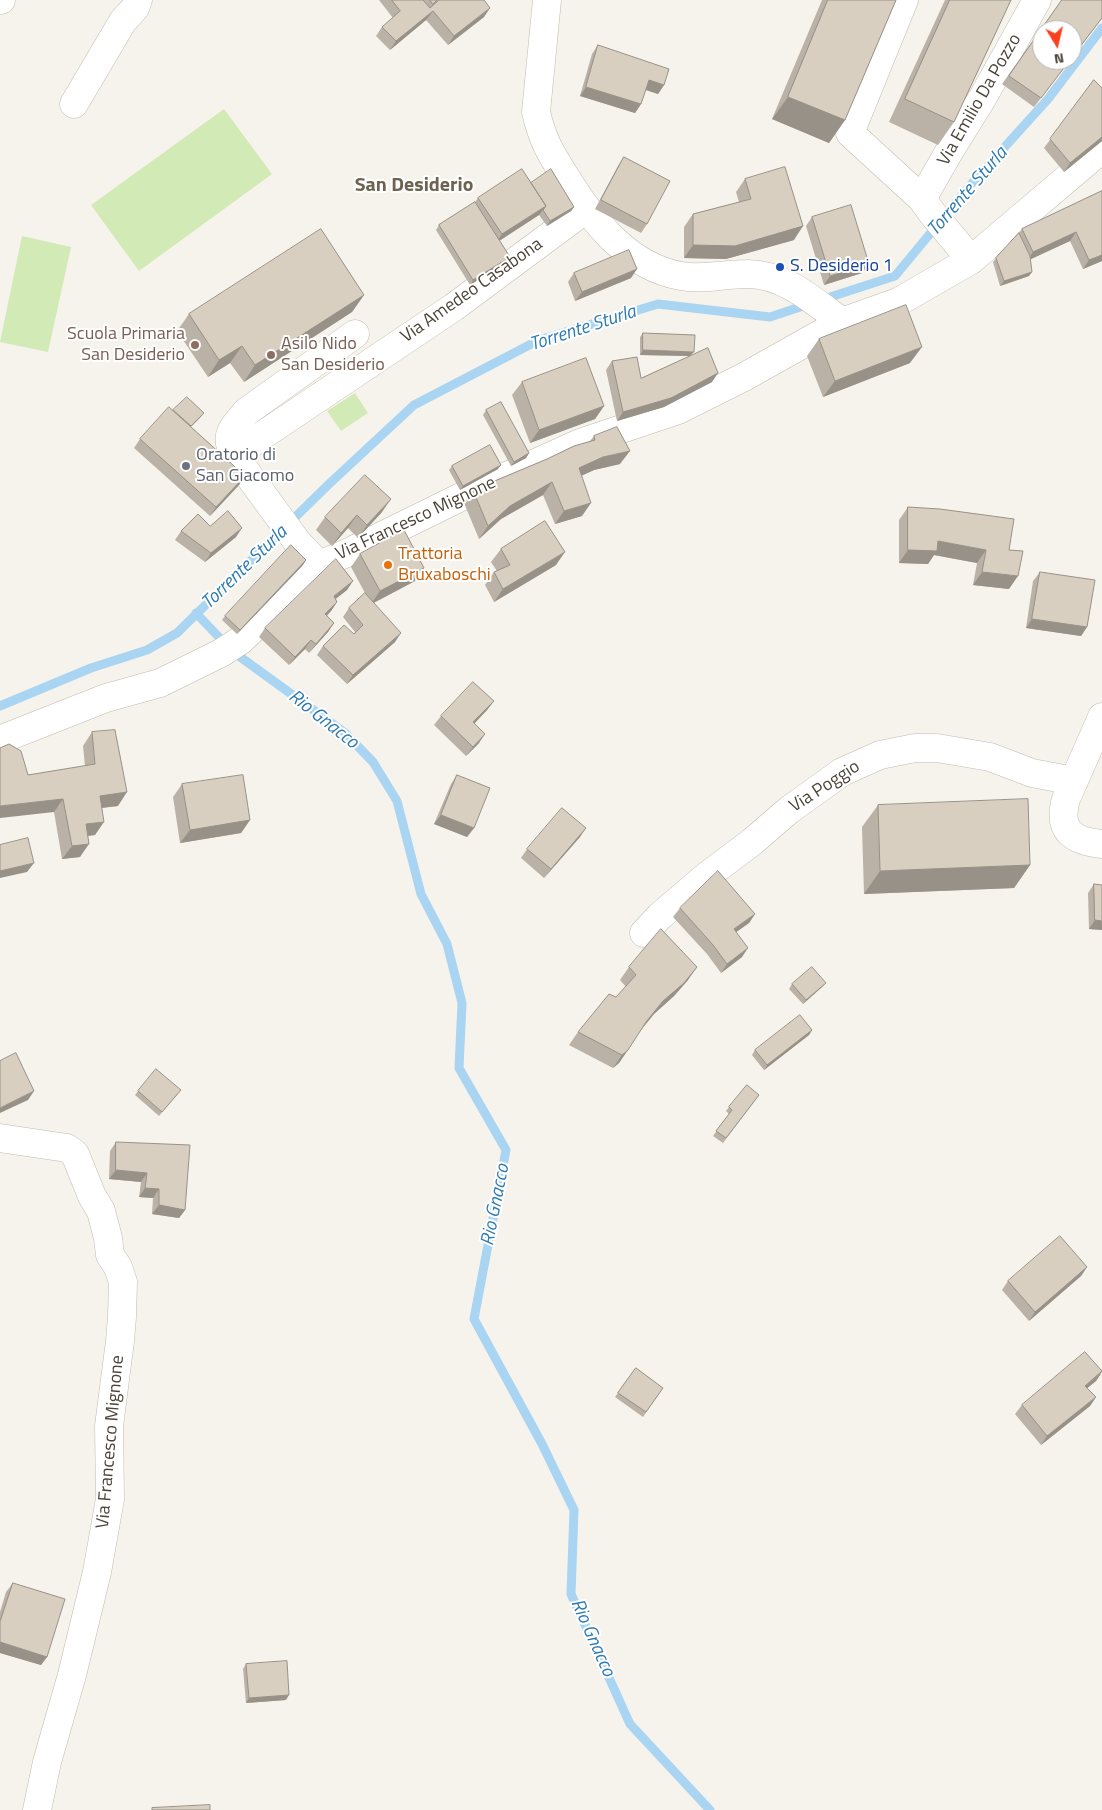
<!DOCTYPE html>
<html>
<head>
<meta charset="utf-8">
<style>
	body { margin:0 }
	#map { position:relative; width:1102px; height:1810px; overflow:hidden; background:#f6f3ec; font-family:"Titillium Web",sans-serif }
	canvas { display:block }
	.north { position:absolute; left:1032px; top:20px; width:50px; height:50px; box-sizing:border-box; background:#fff; border:1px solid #b7b4b0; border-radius:50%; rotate:171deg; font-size:14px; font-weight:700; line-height:20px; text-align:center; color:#4b4439 }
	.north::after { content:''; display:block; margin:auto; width:18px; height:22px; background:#fc3f1d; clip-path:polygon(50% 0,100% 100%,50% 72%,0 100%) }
</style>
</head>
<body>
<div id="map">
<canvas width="1102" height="1810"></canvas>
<div class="north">N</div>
</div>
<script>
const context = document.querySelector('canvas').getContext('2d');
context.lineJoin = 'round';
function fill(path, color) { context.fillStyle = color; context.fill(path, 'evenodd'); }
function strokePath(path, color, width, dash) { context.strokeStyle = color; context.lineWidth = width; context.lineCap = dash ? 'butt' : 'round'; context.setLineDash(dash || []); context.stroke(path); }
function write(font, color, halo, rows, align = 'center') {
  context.font = font + ' "Titillium Web",sans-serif'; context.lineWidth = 4; context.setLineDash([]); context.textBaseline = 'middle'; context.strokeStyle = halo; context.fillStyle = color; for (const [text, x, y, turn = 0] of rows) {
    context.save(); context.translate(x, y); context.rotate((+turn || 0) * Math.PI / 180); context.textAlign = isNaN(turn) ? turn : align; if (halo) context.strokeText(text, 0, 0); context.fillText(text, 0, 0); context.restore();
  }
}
fill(new Path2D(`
	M224 109 272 174 139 271 91 205Z
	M22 236 71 247 48 352 0 342Z
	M355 393 368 413 341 431 327 411Z`), '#d2eab5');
strokePath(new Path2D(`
	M821 300 895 276 973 182 1048 99 1102 28
	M196 613 232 651 345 733 373 762 397 801 421 894 447 944 462 1003 459 1068 506 1150 474 1319 542 1444 574 1510 571 1594 630 1724 710 1810
	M0 706 91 668 147 650 177 633 329 484 414 405 539 340 658 304 770 317 809 304`), '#a9d4f2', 9);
const minor = new Path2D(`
	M0 0H1
	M547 0 536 112C543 143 553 157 570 184 596 225 630 267 681 276 702 280 724 274 746 274 783 273 814 301 842 322
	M904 0 850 133 922 199 932 213 971 260
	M74 104 123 21 135 8 138 0
	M922 199 950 150 983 97 1037 0
	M236 458C223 436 231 430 246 412L355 334
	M319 565 298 543 236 458 254 441 454 307 586 209
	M1102 717 1066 799C1057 831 1073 841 1102 844
	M0 741 7 737 106 698 160 683 221 653 241 640 319 565 347 553 465 495 580 443 678 410 744 377 842 322 898 302 971 260 1102 149
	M644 933 660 916 708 875 752 842 789 810 842 772 880 755 915 748H937L990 757 1032 773 1074 781
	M0 1138 67 1148 75 1154 92 1196 101 1211 108 1238 110 1255 118 1267 123 1282 122 1317 120 1341 109 1426 110 1499 97 1572 72 1675 47 1762 37 1810`);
strokePath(minor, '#c2bbae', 29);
strokePath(minor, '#fff', 28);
fill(new Path2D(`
	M379 0H484V17L448 45 426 20 390 50 376 36 382 27 393 18Z
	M822 0H896L845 120 829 143 772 119Z
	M945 0H1011L954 122 938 145 889 122Z
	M1062 0 1102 18 1072 58V30L1070 60 1034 107 1002 84Z
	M598 45 664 85 658 94 646 90 641 104 635 113 580 96 592 54Z
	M1094 80 1102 141 1064 172 1044 148Z
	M624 157 647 224 641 233 595 209 618 166Z
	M745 179 794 240 726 259 684 258V227L693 214 739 202 736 192Z
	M531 183 574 207 571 211 547 226 539 215 499 241 507 262 470 285 436 230 439 225 475 202 478 198Z
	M1102 191V261L1083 269 1070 241 1030 259 1029 276 1000 286 993 262 1022 229Z
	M812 217 862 273 824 285 806 226Z
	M574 273 631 278 575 301 568 282Z
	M364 295 352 312 244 382 230 363 208 377 177 331 189 314Z
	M643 333 691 356 712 382 664 407 617 421 606 370 612 361 641 378 690 356 640 355V337Z
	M819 339 910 363 823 397 807 356Z
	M522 382 604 406 595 419 530 443 512 395Z
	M173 410 204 413 200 418 191 427 245 476 239 485 210 516 134 448 140 439Z
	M486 410 529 453 526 458 511 466 483 415Z
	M594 436 620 464 594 470 581 476 582 516 555 524 543 495 501 519 479 539 464 503 473 490 590 441Z
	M452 466 498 469 460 490 449 470Z
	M908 507 1009 550V589L973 585 977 563 934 555 928 564 899 563V520Z
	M382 512 358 538 348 528 332 546 316 530 325 517Z
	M210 526 236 537 205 562 175 540 181 531Z
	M501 549 556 565 494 602 485 585 494 572 497 571 491 562Z
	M360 554 415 581 374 603 395 642 347 684 317 655 323 646 354 634 355 632 343 617 349 608 365 593 351 567Z
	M303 565 237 634 222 620 225 616Z
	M1040 572 1087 627 1081 636 1026 628 1033 581Z
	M347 590 335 599 337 602 331 611 327 616 334 623 328 632 309 653 305 649 289 665 259 637 265 628Z
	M494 701 487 710 475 723 479 743 466 756 434 725 441 716Z
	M92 732 118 806 102 808 95 835 88 836 80 857 62 859 54 812 28 775 85 766 83 746Z
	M457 775 474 828 467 837 434 824 451 784Z
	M182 784 250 820 241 833 180 843 173 797Z
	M878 805 1030 865 1014 888 864 894 862 827Z
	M580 837 544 878 521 858 527 849Z
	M1094 884 1102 930 1089 929 1088 893Z
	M680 908 755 914 749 923 736 932 742 957 721 973 707 954 673 917Z
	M629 967 688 980 674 996 654 1014 639 1032 619 1063 613 1068 569 1045 578 1032 616 997 626 987 620 980Z
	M826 983 822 987 803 1004 789 989 792 984Z
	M812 1030 809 1035 764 1070 752 1055 755 1050Z
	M181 1090 159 1116 135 1095 138 1091Z
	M759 1095 723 1143 713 1136 729 1114 726 1111 729 1107Z
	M116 1142 185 1210 179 1218 152 1214 153 1198 139 1197 141 1182 109 1179 110 1151Z
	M1087 1267 1081 1276 1029 1321 1002 1290 1008 1281Z
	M636 1368 663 1388 643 1417 615 1397Z
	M1102 1372 1096 1381 1087 1388 1096 1397 1090 1406 1041 1445 1015 1414 1022 1405Z
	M13 1583 47 1657 41 1665 0 1653V1612L6 1592Z
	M246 1664 286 1700 246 1703 243 1669Z`), '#bab2a6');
fill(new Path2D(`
	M490 8 484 17 448 45 454 36Z
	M433 11 426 20 390 50 396 41Z
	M649 80 664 85 658 94 643 89Z
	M586 87 641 104 635 113 580 96Z
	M788 97 845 120 829 143 772 119Z
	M1102 137V141L1064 172 1070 163Z
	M546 206 539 215 496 243 502 234Z
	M574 207 571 211 547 226 550 221Z
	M803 226 794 240 726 259 684 258 693 245Z
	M1076 232 1070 241 1027 261 1033 252Z
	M1102 255V261L1083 269 1089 260Z
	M510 257 507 262 470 285 473 280Z
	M869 264 862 273 824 285 830 276Z
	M637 269 631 278 575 301 582 292Z
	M1032 272 1029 276 1000 286 1004 281Z
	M364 295 352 312 244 382 255 365Z
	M242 346 230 363 208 377 219 360Z
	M922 347 910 363 823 397 835 381Z
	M643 350 694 352 690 356 640 355Z
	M718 373 712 382 664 407 617 421 623 412Z
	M604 406 595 419 530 443 539 430Z
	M630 451 620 464 594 470 570 481 579 468 603 457Z
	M529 453 526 458 511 466 514 462Z
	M501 465 498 469 460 490 463 486Z
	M245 476 239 485 210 516 216 507Z
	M552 482 543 495 501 519 479 539 488 526 510 506Z
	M391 499 382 512 358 538 367 525Z
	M591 503 582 516 555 524 564 511Z
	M357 515 348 528 332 546 341 533Z
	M242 528 236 537 205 562 211 553Z
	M938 541 986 550 977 563 934 555 928 564 899 563 908 550Z
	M565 552 556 565 494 602 503 589Z
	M306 560 303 565 237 634 240 630Z
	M424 568 415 581 371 604 380 591Z
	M982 572 1018 576 1009 589 973 585Z
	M353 581 347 590 328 605 334 596Z
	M337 602 331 611 319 623 325 614Z
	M1032 619 1087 627 1081 636 1026 628Z
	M334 623 328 632 309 653 316 644Z
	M401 633 395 642 347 684 353 675Z
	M311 640 305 649 289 665 295 657Z
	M494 701 487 710 467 731 473 722Z
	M485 734 479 743 466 756 473 747Z
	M127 792 118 806 91 809 100 796Z
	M63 799 54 812 0 818V806Z
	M441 815 474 828 467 837 434 824Z
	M250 820 241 833 180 843 190 830Z
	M104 822 95 835 77 837 86 824Z
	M586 828 580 837 544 878 551 869Z
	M89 844 80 857 62 859 72 846Z
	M34 863 27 872 0 878V871Z
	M1030 865 1014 888 864 894 880 871Z
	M755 914 749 923 728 938 734 929Z
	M1095 920 1102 921V930L1089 929Z
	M748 948 742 957 721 973 727 964Z
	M697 967 688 980 674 996 654 1014 637 1035 646 1022 663 1001Z
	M826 983 822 987 803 1004 806 1000Z
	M812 1030 809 1035 764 1070 767 1065Z
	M628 1050 619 1063 613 1068 622 1055Z
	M34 1091 28 1100 0 1113V1108Z
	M116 1170 147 1173 141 1182 109 1179Z
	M145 1188 159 1189 153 1198 139 1197Z
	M159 1205 185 1210 179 1218 152 1214Z
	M1087 1267 1081 1276 1029 1321 1035 1312Z
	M1102 1372 1096 1381 1079 1395 1085 1386Z
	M1096 1397 1090 1406 1041 1445 1047 1436Z
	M0 1642 47 1657 41 1665 0 1653Z
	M289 1695 286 1700 246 1703 249 1698Z`), '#979187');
const building = new Path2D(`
	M392 0H423L430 8 439 0H484L490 8 454 36 433 11 396 41 382 27 400 11Z
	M430 0H437L433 4Z
	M828 0H896L845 120 788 97Z
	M950 0H1011L954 122 905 99Z
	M1062 0H1102V18L1072 57V30H1042V60H1070L1041 98 1009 76Z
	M598 45 669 69 664 85 649 80 641 104 586 87Z
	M1094 80 1102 88V137L1070 163 1050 139Z
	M624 157 670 181 647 224 601 200Z
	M785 167 803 226 735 246 693 245V214L751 199 745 179Z
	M522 169 546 206 502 234 478 198Z
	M551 169 574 207 550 221 543 210 546 206 531 183Z
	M1102 191V255L1089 260 1076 232 1033 252 1022 229Z
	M475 202 510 257 473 280 439 225Z
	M851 205 869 264 830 276 812 217Z
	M321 229 364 295 255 365 242 346 219 360 189 314Z
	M1019 233 1030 256 1032 272 1004 281 996 258Z
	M629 250 637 269 582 292 574 273Z
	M906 305 922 347 835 381 819 339Z
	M643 333 695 335 694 352 643 350Z
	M708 348 718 373 671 398 623 412 612 361 637 357 641 378Z
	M586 358 604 406 539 430 522 382Z
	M187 397 204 413 191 426 173 410Z
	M501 402 529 453 514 462 486 410Z
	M169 407 245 476 216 507 140 439Z
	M617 427 630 451 603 457 579 468 591 503 564 511 552 482 510 506 488 526 473 490 547 459 574 446 595 440 594 436Z
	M490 445 501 465 463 486 452 466Z
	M365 475 391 499 367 525 357 515 341 533 325 517Z
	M908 507 940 509 1014 519 1009 550 1023 551 1018 576 982 572 986 550 938 541 937 551 908 550Z
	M228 511 242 528 211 553 181 531 198 514 210 526Z
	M545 521 565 552 503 589 494 572 510 565 501 549Z
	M404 530 424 568 380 591 360 554Z
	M291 545 306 560 240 630 225 616Z
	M336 559 353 581 334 596 337 602 325 614 334 623 316 644 311 640 295 657 265 628Z
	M1040 572 1095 580 1087 627 1032 619Z
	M365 593 401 633 353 675 323 646 344 625 354 634 363 625 349 608Z
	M473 682 494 701 473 722 485 734 473 747 441 716Z
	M115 730 127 792 100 796 104 822 86 824 89 844 72 846 63 799 0 806V748L9 744 21 751 28 775 95 764 92 732Z
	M243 775 250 820 190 830 182 784Z
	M457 775 490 788 474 828 441 815Z
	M1028 799 1030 865 880 871 878 805Z
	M562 808 586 828 551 869 527 849Z
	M28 838 34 863 0 871V845Z
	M718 871 755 914 734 929 748 948 727 964 713 945 680 908Z
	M1094 884 1102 885V921L1095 920Z
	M661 929 697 967 684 983 663 1001 646 1022 628 1050 622 1055 578 1032 609 994 616 997 636 975 629 967Z
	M812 967 826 983 806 1000 792 984Z
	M800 1015 812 1030 767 1065 755 1050Z
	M16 1053 34 1091 0 1108V1061Z
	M156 1069 181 1090 162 1112 138 1091Z
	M747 1085 759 1095 726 1138 716 1131 732 1110 729 1107Z
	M116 1142 190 1145 185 1210 159 1205V1189L145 1188 147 1173 116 1170Z
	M1060 1236 1087 1267 1035 1312 1008 1281Z
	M1085 1352 1102 1371 1085 1386 1096 1397 1047 1436 1022 1405Z
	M636 1368 663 1388 646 1412 618 1393Z
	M13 1583 65 1599 47 1657 0 1642V1622Z
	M287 1661 289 1695 249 1698 246 1664Z
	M210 1805V1810H152V1808Z`);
fill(building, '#d8cfc1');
strokePath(building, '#979187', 1);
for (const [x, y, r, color] of [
	[780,267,5,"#1a4fb4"],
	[195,345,5,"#8d6e63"],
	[271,355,5,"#8d6e63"],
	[186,466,5,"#6b7280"],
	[388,565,5,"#e8710a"]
]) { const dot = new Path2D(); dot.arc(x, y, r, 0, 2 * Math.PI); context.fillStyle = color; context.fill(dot); strokePath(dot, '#fff', 2); }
write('18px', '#4b4439', '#fff', [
	["Via Emilio Da Pozzo",980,100,-60],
	["Via Amedeo Casabona",472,291,-35],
	["Via Francesco Mignone",416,519,-25],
	["Via Poggio",825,787,-33],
	["Via Francesco Mignone",111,1442,-85]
]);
write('18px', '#164399', '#fff', [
	["S. Desiderio 1",790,267]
], 'left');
write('18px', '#785e54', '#fff', [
	["Scuola Primaria",185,335],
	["San Desiderio",185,356],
	["Asilo Nido",281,345,"left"],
	["San Desiderio",281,366,"left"]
], 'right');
write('18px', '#5b616d', '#fff', [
	["Oratorio di",196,456],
	["San Giacomo",196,477]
], 'left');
write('18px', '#c56008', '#fff', [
	["Trattoria",398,555],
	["Bruxaboschi",398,576]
], 'left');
write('italic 19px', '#2e7ab2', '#fff', [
	["Torrente Sturla",968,192,-49],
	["Torrente Sturla",583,329,-18],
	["Torrente Sturla",245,568,-44],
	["Rio Gnacco",323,720,38],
	["Rio Gnacco",496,1205,-79],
	["Rio Gnacco",592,1638,66]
]);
write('bold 20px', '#6e6250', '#fff', [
	["San Desiderio",414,186]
]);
</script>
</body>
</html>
